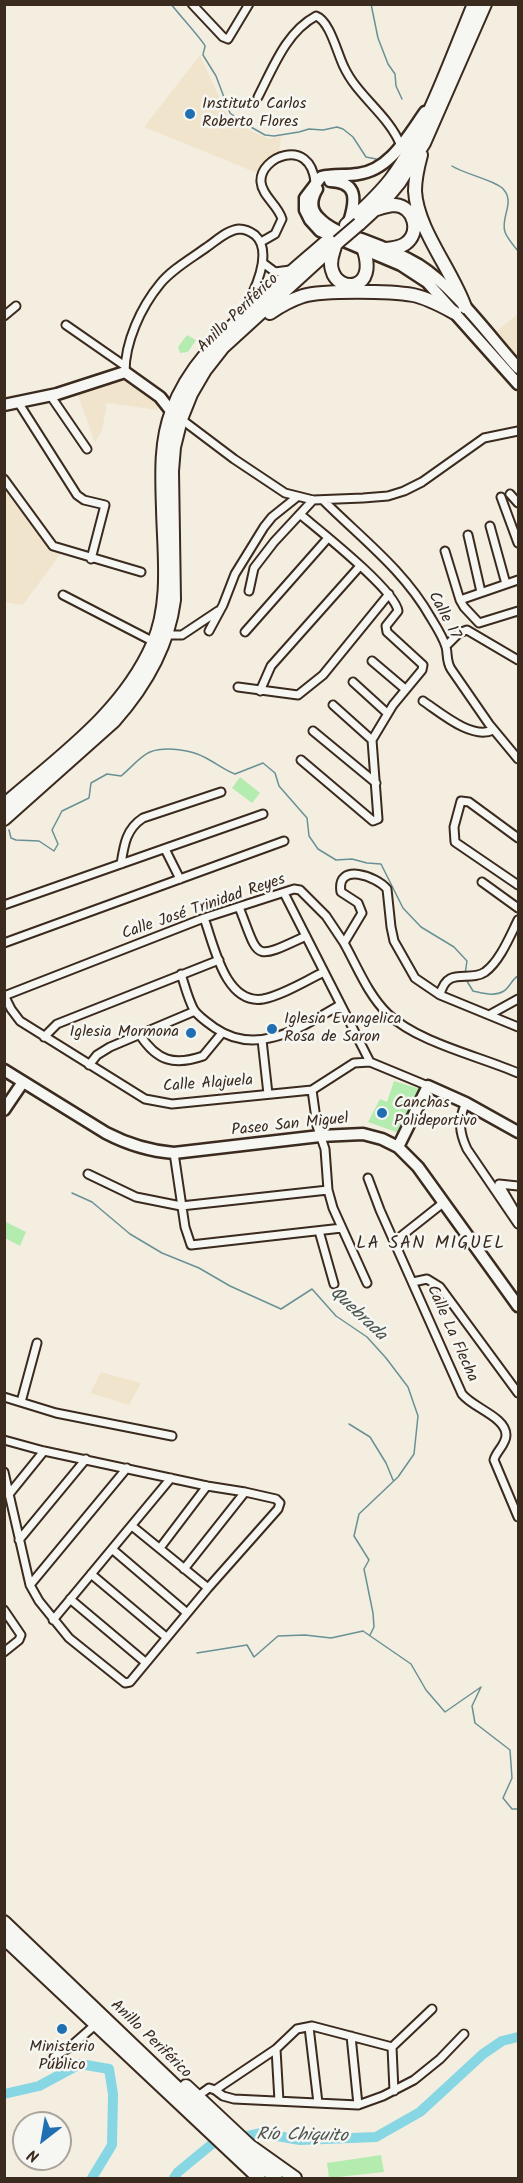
<!DOCTYPE html>
<html>
<head>
<meta charset="utf-8">
<style>
	body { margin:0 }
	#map { position:relative; width:523px; height:2183px; overflow:hidden; background:#f4eee1; font-family:Kalam,sans-serif }
	canvas { display:block }
	.frame { position:absolute; inset:0; border:6px solid #3b2a1e; pointer-events:none }
	.north { position:absolute; left:12px; top:2111px; width:60px; height:60px; box-sizing:border-box; background:#f6f6f2; border:2px solid #aba49d; border-radius:50%; rotate:211deg; font-size:16px; font-weight:700; line-height:24px; text-align:center; color:#3b2a1e }
	.north::after { content:''; display:block; margin:auto; width:21px; height:27px; background:#1f6fb2; clip-path:polygon(50% 0,100% 100%,50% 72%,0 100%) }
</style>
</head>
<body>
<div id="map">
<canvas width="523" height="2183"></canvas>
<div class="frame"></div>
<div class="north">N</div>
</div>
<script>
const context = document.querySelector('canvas').getContext('2d');
context.lineJoin = 'round';
function fill(path, color) { context.fillStyle = color; context.fill(path, 'evenodd'); }
function strokePath(path, color, width, dash) { context.strokeStyle = color; context.lineWidth = width; context.lineCap = dash ? 'butt' : 'round'; context.setLineDash(dash || []); context.stroke(path); }
function write(font, color, halo, rows, align = 'center') {
  context.font = font + ' Kalam,sans-serif'; context.lineWidth = 5; context.setLineDash([]); context.textBaseline = 'middle'; context.strokeStyle = halo; context.fillStyle = color; for (const [text, x, y, turn = 0] of rows) {
    context.save(); context.translate(x, y); context.rotate((+turn || 0) * Math.PI / 180); context.textAlign = isNaN(turn) ? turn : align; if (halo) context.strokeText(text, 0, 0); context.fillText(text, 0, 0); context.restore();
  }
}
fill(new Path2D(`
	M200 55 230 121 269 139 281 136 279 153 265 163 257 173 144 127Z
	M518 314V363L493 334Z
	M126 376 159 400 157 410 107 403 102 431 95 443 76 390Z
	M4 484 47 546 61 553 23 605 5 602Z
	M101 1372 141 1383 129 1405 90 1393Z`), '#f1e4cd');
fill(new Path2D(`
	M187 335 196 340 188 352 180 353 178 347Z
	M240 777 260 793 252 803 232 788Z
	M394 1081 420 1089 399 1133 368 1122 380 1099 387 1102Z
	M6 1222 26 1232 20 1246 5 1238Z
	M381 2155 384 2172 329 2178 327 2163Z`), '#b4ecb0');
strokePath(new Path2D(`
	M171 4C176 11 204 42 205 46 205 48 203 53 203 55L216 76 230 113 242 122 265 135 274 136 299 132 309 129 323 130 337 127 343 129 353 137 366 157 376 159
	M371 4 378 38 388 64 395 74 396 86 402 99
	M452 166C464 174 498 181 504 190 515 203 500 218 505 232 507 238 514 246 518 251
	M9 830 11 838 16 840 39 841 54 851 58 844 52 830 62 811 89 798 91 783 107 774 121 776C130 769 140 756 150 752 166 746 192 750 206 758 216 763 224 770 235 774L263 763 275 773 279 786 307 818 309 836 318 849 336 860 352 859 367 863 381 864 403 908 421 927 454 947 467 961 465 974
	M465 978 473 991C483 993 494 997 504 991 510 987 512 979 518 976
	M72 1193 92 1202 130 1234 162 1253 199 1268 230 1286 281 1309 312 1289 336 1316 367 1337 386 1358 408 1387 418 1416 414 1454 398 1477 359 1514 354 1536 369 1560 364 1569 373 1613 374 1627 370 1635
	M349 1424 370 1437 386 1463 393 1480
	M197 1653 247 1645 254 1657 278 1636 305 1635 331 1638 363 1631 411 1664 426 1690 445 1712 481 1687 472 1706 475 1723 510 1750 512 1778 503 1798 512 1809H518`), '#699195', 1.5);
strokePath(new Path2D(`
	M4 2094 39 2086 80 2064 109 2069 113 2094 112 2145 92 2178
	M174 2178 178 2172 212 2144 260 2133 300 2140 376 2137 420 2112 483 2054 502 2041 518 2037`), '#87d6e4', 10);
const street = new Path2D(`
	M192 4 223 37 228 39 249 4
	M258 97C273 68 286 32 316 16 330 21 337 53 344 67 358 97 389 115 401 146
	M261 242 275 234 282 219C278 205 262 196 261 182 259 157 310 136 315 182
	M263 263 275 272 290 270
	M4 316 16 306
	M66 325 125 366
	M125 372C125 342 141 307 160 284 172 269 192 258 207 247 216 241 227 230 239 229 245 229 251 232 255 235 274 252 254 294 242 311
	M50 395 87 449
	M18 402 77 495 84 500 105 505 91 559
	M181 419 234 459 285 493 313 500 363 498 388 496 404 491 422 482 484 438 518 431
	M4 479 53 546 141 572
	M510 494 518 503
	M501 497 518 543
	M323 500C361 538 404 570 431 618 436 626 443 637 446 647 448 654 446 661 451 669L489 724 518 759
	M301 515C320 531 395 590 398 611L386 626 387 632 423 665 422 670 393 705 372 740 378 819 373 821 301 760
	M490 526 506 584
	M468 535 481 592
	M445 551 460 600 464 607 479 623 518 611
	M249 591 254 568 274 542 313 500
	M63 595 154 642
	M460 600 518 580
	M209 631 223 605 235 574 264 527 272 517 297 497
	M245 632 328 538
	M166 635H182L218 611
	M446 646 459 633 467 630 518 660
	M372 661 405 689
	M353 682 387 713
	M238 687 298 695 323 675 389 594
	M260 691 271 666 360 566
	M423 701C441 713 472 740 493 730
	M333 705 372 740
	M313 731 376 783
	M518 838 469 802 461 801 454 827 455 842 518 885
	M165 849 180 879
	M121 864C124 845 126 829 143 818L221 792
	M482 882 518 908
	M284 893 370 1062
	M4 905 263 814
	M239 907C260 960 252 961 306 936
	M204 918C214 945 225 1005 263 999 283 995 305 981 324 972
	M4 943 284 841
	M344 943C357 966 368 995 388 1014 419 1043 479 1056 518 1073
	M181 974C185 986 188 999 194 1010 199 1017 208 1023 215 1028 257 1057 302 1027 340 1005
	M4 995 11 1009 20 1021 145 1099 172 1104 312 1090 354 1063 370 1062 428 1086
	M440 995C447 965 469 983 485 972 500 961 510 936 518 920
	M4 996 204 918 294 889 300 890 326 916 344 943 362 913 358 903 341 892C336 862 377 876 387 889L391 927 394 941 415 978 440 995 518 1027
	M489 1015 518 999
	M140 1035C157 1061 174 1066 203 1056L222 1033
	M44 1037 57 1024 219 960
	M262 1040 268 1094
	M89 1065 97 1055 110 1047 195 1011
	M312 1090 317 1126 325 1149 328 1190 333 1208 367 1283
	M466 1103C458 1119 459 1132 467 1149L518 1224
	M174 1153 185 1227 191 1245 342 1228
	M88 1174 136 1197 181 1206 328 1190
	M368 1178 380 1210 462 1394C473 1408 506 1417 506 1435 506 1445 496 1451 494 1460L518 1517
	M516 1213 499 1184 518 1186
	M319 1231 334 1284
	M395 1241 443 1203
	M413 1282 427 1279 440 1287 518 1393
	M4 1397 56 1413 172 1436
	M21 1402 37 1343
	M4 1440 44 1451 207 1486 245 1492 276 1499 280 1503 278 1509 208 1588 130 1682 125 1683 69 1638 39 1601 30 1585 4 1472
	M10 1493 44 1451
	M132 1526 208 1588
	M19 1540 86 1459
	M160 1548 207 1486
	M112 1549 187 1613
	M184 1569 245 1492
	M91 1574 166 1637
	M30 1585 127 1468
	M70 1599 145 1662
	M4 1610 21 1635 19 1640 4 1652
	M53 1620 171 1478
	M309 2027 318 2103
	M351 2036 358 2105
	M392 2047 394 2091
	M276 2049 279 2101
	M54 2057 70 2047 95 2025
	M215 2090 223 2096 234 2099 358 2105 383 2096 414 2080 440 2059 464 2034
	M198 2096 209 2088 215 2090 276 2049 297 2029 312 2026 392 2047 432 2009`);
const secondary = new Path2D(`
	M425 112C408 136 390 170 358 174 346 176 333 174 321 177L305 198V210L310 220 320 231 401 265 427 282 518 384
	M330 181C358 182 356 200 349 222
	M317 189C311 199 310 210 319 218 331 231 348 234 364 240 383 247 402 255 419 265 454 287 490 337 518 368
	M4 405 57 394 125 372 160 397 171 411
	M4 1070 106 1133C129 1145 149 1151 174 1153L320 1136 363 1134 382 1139 398 1147 418 1167 518 1306
	M4 1110 23 1082
	M398 1147 428 1086 466 1103 518 1132`);
const highway = new Path2D(`
	M421 155C418 166 415 179 415 191 417 229 452 270 465 307
	M377 209C383 207 389 205 395 205 415 207 421 233 405 244 399 248 393 248 387 249
	M359 224 385 200 399 183 424 143 485 4
	M346 225C362 210 378 196 391 179 426 132 451 59 474 4
	M335 246C333 254 329 261 332 270 338 294 379 291 363 248
	M270 313C280 306 291 300 303 296 323 290 391 291 413 295 428 298 442 306 455 313
	M4 805C59 757 123 713 153 644 171 602 164 554 163 509 162 477 160 442 172 411 188 367 221 336 255 305 278 283 302 263 326 242
	M4 819 114 721C145 686 168 647 174 600L172 471 174 447 181 419 191 394 205 370 223 347 338 242
	M4 1922 214 2123 276 2178
	M4 1938 259 2178
	M186 2086 250 2146 295 2178`);
strokePath(street, '#3b2a1e', 11);
strokePath(secondary, '#3b2a1e', 15);
strokePath(highway, '#3b2a1e', 16);
strokePath(street, '#f6f6f2', 7);
strokePath(secondary, '#f6f6f2', 10);
strokePath(highway, '#f6f6f2', 12);
const highwayBridge = new Path2D(`
	M338 242 359 224`);
strokePath(highwayBridge, '#3b2a1e', 16, []);
strokePath(highwayBridge, '#f6f6f2', 12);
for (const [x, y, r, color] of [
	[190,114,6,"#1f6fb2"],
	[272,1029,6,"#1f6fb2"],
	[191,1033,6,"#1f6fb2"],
	[382,1113,6,"#1f6fb2"],
	[62,2029,6,"#1f6fb2"]
]) { const dot = new Path2D(); dot.arc(x, y, r, 0, 2 * Math.PI); context.fillStyle = color; context.fill(dot); strokePath(dot, '#f6f6f2', 2); }
write('16px', '#3b2a1e', '#f6f6f2', [
	["Instituto Carlos",202,105],
	["Roberto Flores",202,123],
	["Iglesia Evangelica",284,1020],
	["Rosa de Saron",284,1038],
	["Iglesia Mormona",179,1033,"right"],
	["Canchas",394,1104],
	["Polideportivo",394,1122],
	["Ministerio",62,2048,"center"],
	["Público",62,2066,"center"]
], 'left');
write('16px', '#3b2a1e', '#f6f6f2', [
	["Anillo Periférico",239,314,-44],
	["Calle 17",443,616,62],
	["Calle José Trinidad Reyes",204,908,-19],
	["Calle Alajuela",208,1085,-4],
	["Paseo San Miguel",290,1126,-6],
	["Calle La Flecha",451,1334,66],
	["Anillo Periférico",150,2040,44]
]);
context.letterSpacing = '1.5px';
write('18px', '#3b2a1e', '#f6f6f2', [
	["LA SAN MIGUEL",431,1245]
]);
context.letterSpacing = '0px';
write('italic 18px', '#4e5550', '#f6f6f2', [
	["Quebrada",357,1315,43],
	["Río Chiquito",302,2137,1]
]);
</script>
</body>
</html>
